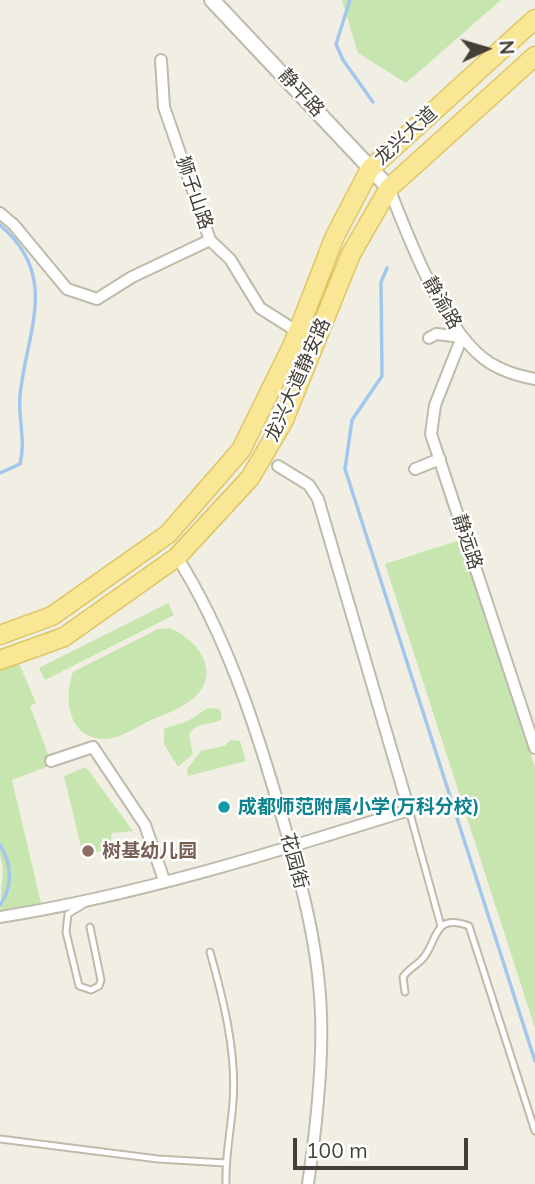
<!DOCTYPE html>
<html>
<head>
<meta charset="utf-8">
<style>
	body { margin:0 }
	#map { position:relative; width:535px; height:1184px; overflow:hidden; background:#f1efe4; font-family:Mulish,sans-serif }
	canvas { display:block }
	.north { position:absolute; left:451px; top:14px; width:70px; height:70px; -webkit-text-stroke:5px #fff; paint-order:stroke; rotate:86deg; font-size:19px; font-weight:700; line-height:28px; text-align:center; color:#433f34 }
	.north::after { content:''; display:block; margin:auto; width:24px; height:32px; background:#433f34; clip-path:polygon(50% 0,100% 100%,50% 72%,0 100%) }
	.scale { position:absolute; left:293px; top:1138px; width:175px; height:32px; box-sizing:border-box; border:4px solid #433f34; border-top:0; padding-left:9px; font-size:21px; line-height:24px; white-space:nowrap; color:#433f34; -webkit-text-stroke:5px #fff; paint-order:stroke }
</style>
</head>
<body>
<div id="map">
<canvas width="535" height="1184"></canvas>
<div class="north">N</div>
<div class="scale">100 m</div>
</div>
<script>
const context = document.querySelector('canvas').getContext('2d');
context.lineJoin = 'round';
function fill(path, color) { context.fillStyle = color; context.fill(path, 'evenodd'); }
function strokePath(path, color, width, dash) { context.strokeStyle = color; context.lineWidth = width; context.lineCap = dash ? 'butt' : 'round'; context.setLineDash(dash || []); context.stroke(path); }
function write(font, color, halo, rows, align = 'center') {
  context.font = font + ' Mulish,"Noto Sans SC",sans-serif'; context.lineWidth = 5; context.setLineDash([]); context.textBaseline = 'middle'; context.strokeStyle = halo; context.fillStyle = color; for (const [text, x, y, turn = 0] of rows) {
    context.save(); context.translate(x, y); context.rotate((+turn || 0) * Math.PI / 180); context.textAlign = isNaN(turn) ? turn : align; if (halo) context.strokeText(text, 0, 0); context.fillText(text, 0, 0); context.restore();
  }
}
fill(new Path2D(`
	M342 0H501L406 83 358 53Z
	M460 540 535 767V1028L385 564Z
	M168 603 174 615 45 680 39 668Z
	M169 628C200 640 224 676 190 701 178 710 160 716 147 722 134 729 117 740 102 739 67 737 64 697 73 672L158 629Z
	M18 661 36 703 30 706 52 765 12 780 41 903 0 910 3 868 0 854V668Z
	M208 708 220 709 222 719C210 727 198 720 189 735L193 754 178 767 164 744V729L188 721Z
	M231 740 240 741 246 761 188 776 187 769 201 751 224 746Z
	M86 767 133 831 112 833 109 849 83 855 64 776Z`), '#c7e5ae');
strokePath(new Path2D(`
	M350 0 336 44 343 60 373 102
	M0 225C60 276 27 330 20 395 18 418 26 441 20 464L0 473
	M387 268 381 282 382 376 352 420 345 469 535 1061
	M0 845C12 864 13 887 0 905`), '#a2c7ed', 3.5);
const service = new Path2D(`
	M409 810 441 926
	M86 903 68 914 66 932 79 986 91 990 99 986 101 980 90 927
	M210 952C223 998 237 1053 233 1102 231 1130 225 1156 226 1184
	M405 992 403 977C409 968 418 965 424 957 438 939 434 913 469 926L535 1131
	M0 1139 158 1159 225 1163`);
const minor = new Path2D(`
	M161 60 164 107 210 240 230 259 260 308 298 332
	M389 188C408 237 445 335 490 363 504 372 519 376 535 379
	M0 213 14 225 67 289 97 299 132 277 210 240
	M429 338 436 334 462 337 435 405 431 434 535 748
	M415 469 440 459
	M177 557C225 633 254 721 279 807 299 874 319 944 321 1015 323 1070 316 1129 308 1184
	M51 761 93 747 145 825 164 880
	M0 917C139 895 275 852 409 810L318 499 309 485 278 466`);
const tertiary = new Path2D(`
	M212 0 389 188`);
const primary = new Path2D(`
	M0 635 52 616 168 534 241 450 293 344 335 236 370 169 535 19
	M0 660 64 637 177 557 250 478 283 422 351 254 389 188 535 56`);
strokePath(service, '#bfbaaa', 9);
strokePath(minor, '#bfbaaa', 14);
strokePath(tertiary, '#bfbaaa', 18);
strokePath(primary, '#dec665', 21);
strokePath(service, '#fff', 5);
strokePath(minor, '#fff', 10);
strokePath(tertiary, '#fff', 14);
strokePath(primary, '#fae795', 18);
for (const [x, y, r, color] of [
	[224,807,7,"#0f9aa8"],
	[88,851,7,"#8d6e63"]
]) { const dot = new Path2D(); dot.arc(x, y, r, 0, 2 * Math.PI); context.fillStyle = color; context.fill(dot); strokePath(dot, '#fff', 2.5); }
write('19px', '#433f34', '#fff', [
	["静平路",301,93,47],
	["龙兴大道",406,136,-42],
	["狮子山路",194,193,71],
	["静渝路",442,303,60],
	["龙兴大道静安路",298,380,-66],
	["静远路",467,542,72],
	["花园街",294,861,75]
]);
write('bold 19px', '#0d838f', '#fff', [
	["成都师范附属小学(万科分校)",238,807]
], 'left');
write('bold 19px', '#785e54', '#fff', [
	["树基幼儿园",102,851]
], 'left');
</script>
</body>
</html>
